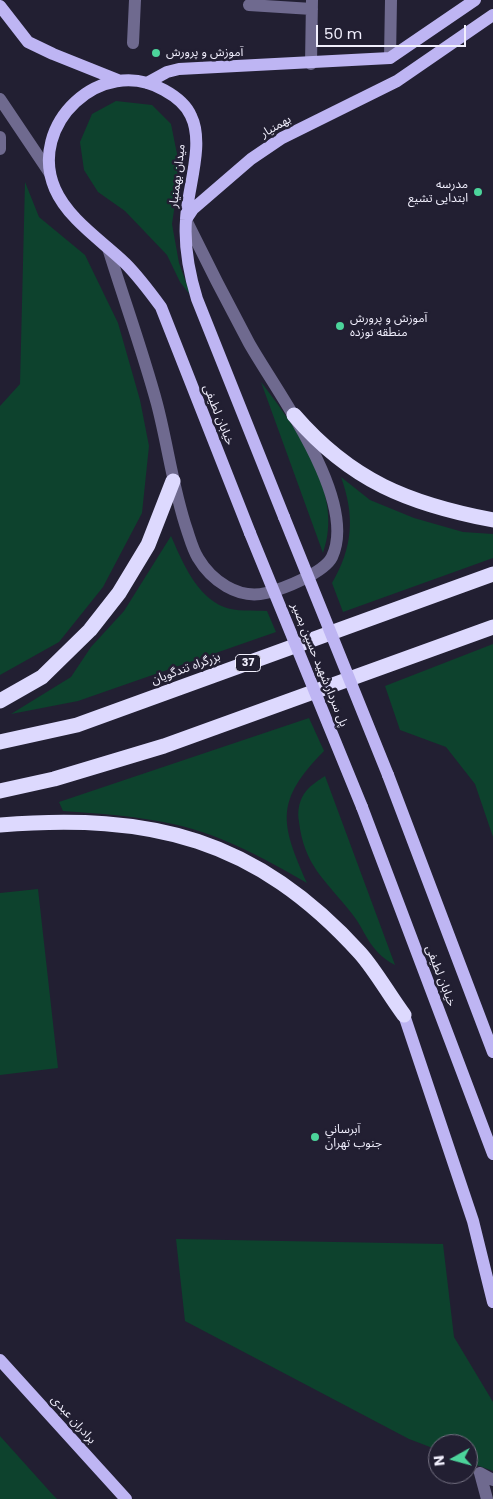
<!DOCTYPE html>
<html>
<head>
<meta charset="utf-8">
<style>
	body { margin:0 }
	#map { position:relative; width:493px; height:1499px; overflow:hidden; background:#221f32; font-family:Poppins,sans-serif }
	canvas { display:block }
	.north { position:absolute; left:428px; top:1434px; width:50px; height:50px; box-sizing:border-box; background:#221f32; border:1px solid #757283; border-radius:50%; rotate:263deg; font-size:14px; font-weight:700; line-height:20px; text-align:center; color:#f1effd }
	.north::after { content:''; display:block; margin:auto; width:18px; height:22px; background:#4cd49b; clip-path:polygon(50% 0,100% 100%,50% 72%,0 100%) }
	.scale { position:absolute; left:316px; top:25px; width:150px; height:22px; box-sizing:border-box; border:2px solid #f1effd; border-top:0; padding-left:6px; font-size:15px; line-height:18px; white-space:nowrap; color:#f1effd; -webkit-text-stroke:4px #221f32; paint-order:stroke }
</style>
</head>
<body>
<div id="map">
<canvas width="493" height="1499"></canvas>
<div class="north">N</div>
<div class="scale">50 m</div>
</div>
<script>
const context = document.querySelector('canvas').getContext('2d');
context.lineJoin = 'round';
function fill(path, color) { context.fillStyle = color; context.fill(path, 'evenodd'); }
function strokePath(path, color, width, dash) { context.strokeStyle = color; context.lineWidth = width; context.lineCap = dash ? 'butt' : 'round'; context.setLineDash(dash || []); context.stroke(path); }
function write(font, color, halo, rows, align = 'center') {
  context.font = font + ' Poppins,"Noto Sans Arabic",sans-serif'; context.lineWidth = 5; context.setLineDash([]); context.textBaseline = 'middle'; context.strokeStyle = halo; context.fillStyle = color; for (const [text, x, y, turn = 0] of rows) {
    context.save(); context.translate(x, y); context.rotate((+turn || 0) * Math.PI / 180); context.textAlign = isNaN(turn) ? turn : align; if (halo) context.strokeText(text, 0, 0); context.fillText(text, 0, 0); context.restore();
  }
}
fill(new Path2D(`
	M116 101 152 105 171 124 177 154 178 183 172 224 179 263 191 296 180 282 167 255 125 211 98 192 84 170 80 142 92 114Z
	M25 182 39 217 85 255 118 323 140 400 149 446 142 513 103 587 59 642 0 675V406L20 384Z
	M261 382C296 428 345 493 323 553Z
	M341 477 370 500 414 518 463 532 493 534V558L343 612 332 583C353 547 355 516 341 477Z
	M171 536C182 561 196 596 224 607 235 612 254 610 267 611L276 632 78 701 11 714 71 677 91 647 124 611Z
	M493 644V837L475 784 446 747 400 730 385 686Z
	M309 718 324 751C275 801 280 822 307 883 279 867 251 851 221 839 171 818 117 815 63 811L59 802Z
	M325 776 395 965C367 950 367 931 349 910 324 879 304 864 299 822 297 811 299 799 307 790 311 785 319 780 325 776Z
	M38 889 58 1068 0 1075V893Z
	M176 1239 443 1244 454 1337 493 1402V1471L468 1462V1444H438V1450L409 1439 185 1321Z
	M0 1436 53 1495 57 1499H0Z`), '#0d422d');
strokePath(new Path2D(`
	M249 5 312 9
	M133 43 135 0
	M390 58 391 0
	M311 64 312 0
	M0 99 49 172
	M0 149V137
	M108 248C124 300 143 352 157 404 168 446 173 489 187 530 190 539 193 550 198 558 211 580 238 600 266 593 283 589 324 573 332 557 359 500 276 391 249 343 227 302 206 261 186 220
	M480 1473 487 1499
	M480 1473 493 1480`), '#6f6a8f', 12);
strokePath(new Path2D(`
	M0 6 28 42 53 54 118 80
	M147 83 167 72 179 69 390 58 475 0
	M187 218 193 209 251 159 282 138 397 81 493 15
	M250 533 161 307C150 292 139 277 125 263 102 241 68 219 55 189 27 125 101 54 164 90 175 96 186 104 191 116 205 144 187 190 186 220 184 247 189 273 197 299L284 517
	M388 775 493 1052
	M362 807 493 1154
	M404 1015 473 1221 493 1302
	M0 1360 126 1499`), '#beb5f3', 12);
strokePath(new Path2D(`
	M294 415C351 481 409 504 493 520
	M0 701 42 677 90 630 119 593 148 545 173 481
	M0 742 77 725 493 574
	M0 791 54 779 164 746 493 627
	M0 825C151 813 256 838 360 953 376 971 389 995 404 1015`), '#ddd9fe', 15);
strokePath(new Path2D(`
	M284 517 388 775
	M250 533 362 807`), '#beb5f3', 12);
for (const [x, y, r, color] of [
	[156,53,5,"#4cd49b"],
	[478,192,5,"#4cd49b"],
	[340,326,5,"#4cd49b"],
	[315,1137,5,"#4cd49b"]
]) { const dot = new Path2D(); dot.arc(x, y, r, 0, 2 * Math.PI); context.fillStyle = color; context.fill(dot); strokePath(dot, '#221f32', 2); }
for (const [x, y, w] of [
	[248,663,25]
]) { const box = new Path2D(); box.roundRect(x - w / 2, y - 8.5, w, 17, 4); context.fillStyle = '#221f32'; context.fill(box); strokePath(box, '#f1effd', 1); }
write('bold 11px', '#f1effd', null, [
	["37",248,663]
]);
write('12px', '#f1effd', '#221f32', [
	["آموزش و پرورش",166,53],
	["مدرسه",468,185,"right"],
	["ابتدایی تشیع",468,199,"right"],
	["آموزش و پرورش",350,319],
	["منطقه نوزده",350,333],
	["آبرساني",325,1130],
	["جنوب تهران",325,1144]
], 'left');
write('12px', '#f1effd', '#221f32', [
	["بهمنیار",276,127,-30],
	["میدان بهمنیار",178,176,-83],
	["خیابان لطیفی",218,415,68],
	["پل سردار شهید حسین بصیر",319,665,68],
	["بزرگراه تندگویان",186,669,-20],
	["خیابان لطیفی",440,976,69],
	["برادران عبدی",73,1420,48]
]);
</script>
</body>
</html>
